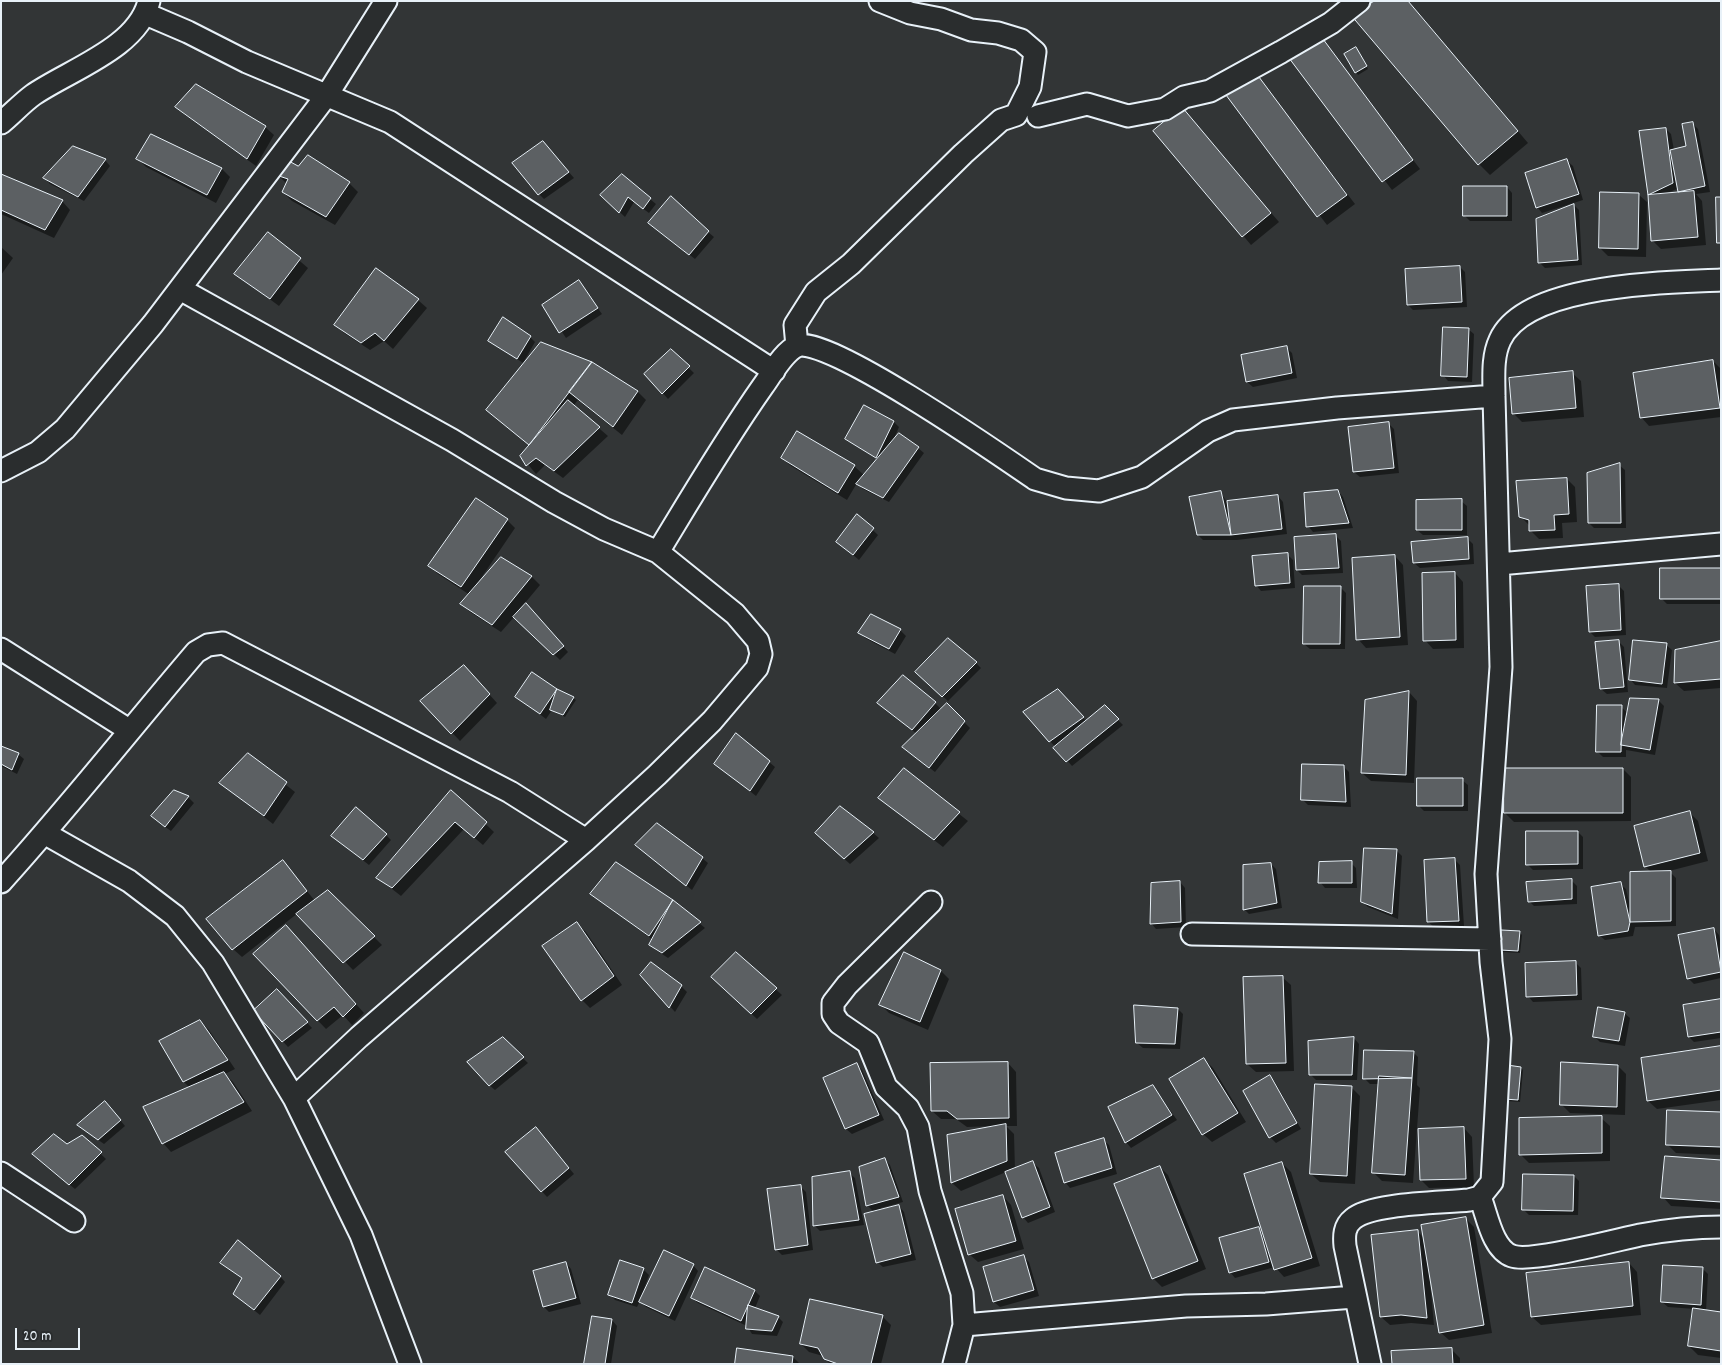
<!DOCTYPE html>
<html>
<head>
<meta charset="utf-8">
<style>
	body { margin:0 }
	#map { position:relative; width:1722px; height:1365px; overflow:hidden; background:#323536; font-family:Dekko,sans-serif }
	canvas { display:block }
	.frame { position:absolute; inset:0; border:2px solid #e8f1f8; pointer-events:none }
	.scale { position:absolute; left:15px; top:1328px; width:65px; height:22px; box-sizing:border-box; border:2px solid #e8f1f8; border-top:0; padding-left:6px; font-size:15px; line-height:18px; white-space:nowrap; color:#e8f1f8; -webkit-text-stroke:4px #2a2d2e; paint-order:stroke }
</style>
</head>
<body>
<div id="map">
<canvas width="1722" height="1365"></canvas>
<div class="frame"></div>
<div class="scale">20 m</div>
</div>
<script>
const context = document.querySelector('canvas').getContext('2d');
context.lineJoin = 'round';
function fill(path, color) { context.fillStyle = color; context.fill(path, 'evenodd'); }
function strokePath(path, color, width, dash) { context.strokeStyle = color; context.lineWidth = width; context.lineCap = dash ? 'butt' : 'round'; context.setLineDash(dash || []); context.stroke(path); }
fill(new Path2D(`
	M1408 1 1528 143 1490 175 1479 164Z
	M1320 37 1420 169 1392 190 1291 58Z
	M1358 51 1368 69 1358 75 1345 54Z
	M1253 71 1355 204 1327 225 1225 92Z
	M176 107 265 127 274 135 256 166 185 115Z
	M1182 109 1279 222 1251 245 1155 131Z
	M1692 123 1698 129 1710 192 1696 194 1702 201 1706 245 1661 249 1652 240 1649 195 1641 132 1666 129 1671 134 1674 150 1687 147ZM1679 188 1682 193 1665 194Z
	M548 148 574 178 544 199 539 194Z
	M137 158 222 169 230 177 216 203 146 167Z
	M105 160 110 166 84 201 50 184 45 178Z
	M1567 161 1573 166 1583 200 1542 213 1537 207Z
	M299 168 349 183 358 192 335 225 292 201 283 192 287 184 278 175Z
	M1 175 62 201 70 210 54 238 1 214Z
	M622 176 656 204 649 213 634 202 625 217 602 195Z
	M1507 187 1512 193V221H1470L1464 215Z
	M1638 194 1647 202 1646 257 1608 256 1600 248Z
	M1574 205 1579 210 1582 265 1545 268 1539 262Z
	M655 228 708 232 714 237 695 259Z
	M268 234 308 268 279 306 236 274Z
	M1 247 13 258 1 275Z
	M1460 267 1465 272 1467 307 1413 310 1408 305Z
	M578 281 602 314 566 338 544 305Z
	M418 300 427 308 393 349 384 341 370 350 344 333 336 325Z
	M1468 329 1474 334 1472 382 1448 381 1443 375Z
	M530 337 535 342 523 363 490 340Z
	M1286 347 1292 353 1297 378 1253 387 1247 382Z
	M671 351 694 373 668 399 646 374Z
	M1713 361 1721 369V417L1649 426 1641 417Z
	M592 363 638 392 646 400 622 435 578 400 573 406 608 436 563 478 545 465 536 474 521 456 530 446 488 410Z
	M1572 373 1581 381 1584 417 1522 422 1514 414Z
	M865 407 894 422 899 427 893 441 918 448 924 453 889 502 863 489 857 483 847 500 791 466 782 458 854 466 865 476 878 460 846 439Z
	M1389 424 1394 429 1399 473 1360 477 1354 472Z
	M1619 465 1625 470 1626 528H1594L1589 523Z
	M1567 479 1575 487 1577 522 1562 523 1563 538 1539 539 1531 531 1530 526 1520 516Z
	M1338 491 1343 497 1353 528 1313 532 1308 526Z
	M1221 493 1227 502 1278 496 1283 502 1287 534 1237 540H1203L1198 535Z
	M1461 501 1467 506V535H1423L1417 530Z
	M858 516 878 535 859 560 838 542Z
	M507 520 515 528 479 581 481 582 501 558 532 577 540 585 525 603 568 652 560 660 515 616 501 632 470 612 462 604 470 595 438 574 429 565Z
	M1336 536 1341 541 1343 573 1302 575 1297 570Z
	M1467 538 1473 544 1474 564 1420 568 1414 563Z
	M1287 554 1293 560 1295 588 1261 591 1256 585Z
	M1395 556 1403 565 1408 645 1366 648 1358 639Z
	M1721 569V604H1667L1661 598Z
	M1455 573 1463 582 1464 648 1433 649 1425 640Z
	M1618 585 1624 591 1626 635 1595 637 1590 632Z
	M1340 587 1346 593 1345 649H1310L1304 644Z
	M871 616 900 630 906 636 895 654 865 638 860 633Z
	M1618 641 1624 647 1628 692 1607 694 1601 689Z
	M1721 642V688L1684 691 1675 683Z
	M1666 645 1672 650 1667 688 1635 685 1630 679Z
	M976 663 981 668 948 701 922 678Z
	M533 674 576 700 565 717 552 710 546 719 516 696Z
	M472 675 497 703 460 741 422 701Z
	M1058 691 1087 722 1105 707 1123 725 1072 766 1050 741Z
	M1409 692 1417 701 1414 783 1371 781 1362 773 1366 701Z
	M1658 700 1664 706 1655 755 1626 750V757H1603L1597 751 1621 707 1629 714Z
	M935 703 942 710 947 705 970 728 935 772 909 752 917 734 884 708Z
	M1 747 18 754 24 759 17 774 1 766Z
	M248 755 295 792 273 824 221 783Z
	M769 762 775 767 756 796 716 764Z
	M1343 766 1349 772 1351 807 1308 805 1302 799Z
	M1623 769 1631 777V821L1514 822 1505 813Z
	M904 770 968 821 943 847 880 798Z
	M1462 780 1468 785V811H1424L1418 805Z
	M451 791 494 832 483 845 464 829 401 896 378 878Z
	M175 792 188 797 194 803 171 831 158 822Z
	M1690 813 1698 821 1708 861 1669 871 1676 878V926L1635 927 1633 936 1605 940 1599 935 1620 884 1626 889 1630 906 1652 873 1645 866Z
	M1578 832 1583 837V869L1533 870 1527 864Z
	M873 833 879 838 850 864 822 839Z
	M386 835 391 840 369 865 338 841Z
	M642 850 702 858 708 863 692 890Z
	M1396 850 1402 856 1398 919 1368 907 1362 902Z
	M1455 860 1460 865 1464 926 1434 927 1428 922Z
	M283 861 315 901 328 891 382 945 353 970 298 913 242 957 233 949Z
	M1351 863 1356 868 1357 888H1325L1320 882Z
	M616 864 673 901 705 928 668 958 656 950 651 945 653 940 591 894Z
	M1271 864 1276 869 1282 908 1249 914 1244 909Z
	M1571 880 1577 886V904L1534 906 1529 901Z
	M1180 882 1185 888 1186 927 1156 929 1151 923Z
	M577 924 586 932 622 985 590 1008 582 1000Z
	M286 926 364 1013 352 1025 343 1015 326 1029 254 954Z
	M1714 929 1719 935 1721 943V978L1694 984 1688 978Z
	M1520 933 1522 935 1520 953 1503 952 1501 949Z
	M736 954 782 995 757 1019 718 982Z
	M1575 962 1581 968 1582 1000 1533 1002 1528 996Z
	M941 971 949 979 928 1030 889 1013 881 1005Z
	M642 975 681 986 687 992 675 1012Z
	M1282 977 1291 985 1294 1071 1256 1072 1247 1064Z
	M282 996 312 1028 288 1047 255 1011Z
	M1721 1000V1038L1694 1042 1689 1037Z
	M1136 1006 1178 1009 1183 1014 1180 1049 1143 1048 1137 1043Z
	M1624 1013 1630 1018 1625 1046 1600 1042 1594 1036Z
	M200 1021 209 1030 235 1069 225 1074 233 1082 252 1111 171 1152 163 1143 190 1088 184 1082 161 1041Z
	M1354 1038 1359 1044 1357 1080H1316L1310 1074Z
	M503 1039 528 1063 495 1090 489 1085Z
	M1721 1047V1100L1657 1109 1648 1101 1642 1059Z
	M1413 1052 1418 1057 1417 1085 1420 1088 1413 1183 1382 1181 1373 1172 1380 1084H1370L1364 1078Z
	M1204 1059 1213 1068 1246 1122 1212 1142 1203 1134Z
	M1008 1063 1016 1072 1017 1126H1006L1014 1134 1015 1170 1033 1163 1039 1168 1055 1212 1028 1223 1023 1217 1006 1172 961 1191 952 1183 948 1136 994 1126 967 1127 956 1119H941L932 1111Z
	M857 1065 862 1070 884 1120 852 1134 846 1129 825 1078Z
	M1618 1066 1626 1074 1625 1115 1570 1113 1561 1104Z
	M1521 1068 1523 1070 1520 1102 1507 1101 1505 1098Z
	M1270 1077 1275 1082 1301 1129 1276 1143 1270 1137Z
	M1153 1086 1177 1120 1131 1148 1126 1142Z
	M1351 1087 1360 1096 1355 1184 1320 1182 1311 1174Z
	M110 1108 125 1126 104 1144 84 1130Z
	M1721 1114V1155L1676 1153 1667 1144Z
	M1601 1118 1610 1126V1161L1529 1163 1520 1154Z
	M1464 1128 1472 1137 1474 1187 1429 1188 1421 1180Z
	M541 1134 574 1174 547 1197 507 1152Z
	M82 1136 106 1159 75 1189 39 1160Z
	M1103 1140 1109 1145 1117 1174 1070 1188 1065 1182Z
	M885 1160 890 1165 903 1202 881 1208 882 1211 899 1206 904 1212 916 1260 883 1267 877 1262 874 1212 867 1205Z
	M1721 1162V1209L1671 1206 1663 1197Z
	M1282 1163 1291 1172 1320 1266 1284 1277 1275 1267 1235 1278 1230 1272 1259 1228 1264 1233Z
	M1160 1167 1168 1175 1206 1269 1162 1287 1153 1278Z
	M849 1173 855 1178 864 1225 820 1231 814 1225Z
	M1574 1176 1579 1181 1578 1215H1529L1523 1209Z
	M800 1186 806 1192 813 1250 782 1255 776 1249Z
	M1003 1196 1011 1205 1024 1249 978 1262 969 1254Z
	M1466 1219 1474 1227 1492 1333 1449 1340 1440 1332 1432 1282H1430L1434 1325 1411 1323 1390 1325 1381 1317 1417 1231 1425 1239Z
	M1023 1257 1029 1262 1039 1296 1000 1307 994 1302 985 1268Z
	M221 1263 280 1276 285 1282 260 1315 240 1299 243 1279Z
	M566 1263 571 1269 581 1304 549 1312 544 1307Z
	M1629 1263 1637 1272 1641 1315 1541 1325 1532 1317Z
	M693 1265 698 1271 675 1321 646 1307 640 1301 637 1307 615 1300 610 1294 643 1269 649 1275 642 1294 644 1295Z
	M1703 1269 1708 1274 1706 1311 1721 1314V1358L1698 1355 1689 1346 1695 1309 1668 1307 1662 1302Z
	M755 1291 760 1296 755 1308 778 1317 783 1322 777 1336 752 1334 747 1326 698 1303 692 1298Z
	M882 1316 891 1325 881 1364H830L823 1356 809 1352 801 1344Z
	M593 1317 612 1320 617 1326 611 1364H585Z
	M1451 1349 1460 1358V1364H1393Z
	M793 1357 800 1364H736Z`), '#0007');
const building = new Path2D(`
	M1375 1H1408L1518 131 1478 165 1350 14Z
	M1320 35 1413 160 1382 182 1289 58Z
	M1356 47 1367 66 1355 73 1344 54Z
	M1253 69 1347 195 1317 217 1223 91Z
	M196 84 266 126 247 159 175 107Z
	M1182 107 1271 213 1242 237 1153 131Z
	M1693 122 1705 186 1678 192 1670 150 1686 146 1682 124Z
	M1666 128 1673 183 1648 195 1639 131Z
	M151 134 222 168 207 195 136 159Z
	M543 141 569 172 538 195 512 163Z
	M73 146 106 159 78 197 43 178Z
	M308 155 350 182 326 217 282 192 288 179 276 175 287 160 298 166Z
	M1567 159 1579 194 1536 208 1525 173Z
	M1 174 63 200 45 230 1 210Z
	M622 174 651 198 643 209 628 197 619 213 600 195Z
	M1463 186H1507V216H1463Z
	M1694 191 1698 237 1651 241 1648 195Z
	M1600 192 1639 193 1638 249 1599 248Z
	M671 196 709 231 689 255 648 223Z
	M1716 197H1721V243H1717Z
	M1574 204 1578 260 1538 263 1536 219Z
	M268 232 301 258 270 299 234 274Z
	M1460 266 1462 302 1407 305 1405 269Z
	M376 268 419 299 384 341 375 333 361 343 334 325Z
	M579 280 598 308 559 333 542 305Z
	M503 317 531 336 517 359 488 341Z
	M1443 327 1469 328 1467 377 1441 376Z
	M541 342 592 362 529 445 486 410Z
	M1287 346 1292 373 1246 382 1241 355Z
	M671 349 690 366 662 394 644 374Z
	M1713 360 1720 408 1640 418 1633 373Z
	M592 362 638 391 613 427 569 392Z
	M1573 371 1576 408 1512 414 1509 378Z
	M568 400 600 427 554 471 536 458 526 466 520 456Z
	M864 405 894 421 876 458 845 439Z
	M1389 422 1394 468 1353 472 1348 427Z
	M797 431 855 465 838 493 781 458Z
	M899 433 919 447 883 498 856 484Z
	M1620 463 1621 523H1588L1587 473Z
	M1567 478 1569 514 1554 515 1555 530 1529 531V520L1519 517 1516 481Z
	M1338 490 1349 523 1306 527 1304 493Z
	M1221 491 1231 535H1197L1189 497Z
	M1278 495 1282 529 1231 535 1227 501Z
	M476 498 508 519 461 587 428 566Z
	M1462 499V530H1416V500Z
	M857 514 874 528 853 555 836 542Z
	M1336 534 1339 568 1296 570 1294 537Z
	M1468 537 1469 559 1413 563 1411 542Z
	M1288 553 1290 583 1255 586 1252 556Z
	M1395 555 1400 637 1356 640 1352 558Z
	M501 557 532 576 492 625 460 604Z
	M1660 568H1721V599H1660Z
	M1455 572 1456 640 1423 641 1422 573Z
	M1619 584 1621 630 1589 632 1586 586Z
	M1304 586H1341L1340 644H1303Z
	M526 603 564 646 553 655 513 617Z
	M871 614 901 629 889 649 858 633Z
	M948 638 977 662 942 697 915 672Z
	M1619 640 1624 687 1600 689 1595 642Z
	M1633 640 1667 643 1662 684 1629 680Z
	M1721 641V679L1674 683 1675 650Z
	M464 665 490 694 451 734 420 701Z
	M532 672 557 689 540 714 515 697Z
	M903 675 936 702 912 730 877 703Z
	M557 689 574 697 563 715 550 710Z
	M1058 689 1084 717 1049 742 1023 712Z
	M1409 691 1406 775 1361 773 1365 700Z
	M1630 698 1659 699 1650 750 1621 745Z
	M947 703 965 721 929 768 902 747Z
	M1105 705 1119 719 1066 762 1053 748Z
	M1597 705H1622L1621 752H1596Z
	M736 733 770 761 750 791 714 764Z
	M1 746 19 753 12 770 1 764Z
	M248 753 287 782 264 816 219 783Z
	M1302 764 1344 765 1346 802 1301 800Z
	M904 768 960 812 934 840 878 798Z
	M1504 768H1623V813H1504Z
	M1417 778H1463V806H1417Z
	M174 790 189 796 165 827 151 816Z
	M451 790 487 822 474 838 455 822 392 888 376 878Z
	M840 806 874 832 844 859 815 833Z
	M356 807 387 834 363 860 331 836Z
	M1690 811 1700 853 1644 867 1634 826Z
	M657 823 703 857 686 886 635 845Z
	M1526 831H1578V864L1526 865Z
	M1364 848 1397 849 1392 914 1361 902Z
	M1455 858 1459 921 1427 922 1424 860Z
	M283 860 307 891 232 950 206 919Z
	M1352 861V883H1318L1319 862Z
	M616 862 673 900 649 936 590 894Z
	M1271 863 1277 903 1243 910V865Z
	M1671 871V921L1630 922V872Z
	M1572 879V899L1528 902 1526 882Z
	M1180 881 1181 922 1150 924 1151 883Z
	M1621 882 1630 922 1628 931 1598 936 1591 887Z
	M328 890 375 936 343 963 296 914Z
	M673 900 701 922 662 953 649 945Z
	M577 922 614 976 581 1001 542 946Z
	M286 925 356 1004 343 1017 334 1007 317 1021 253 954Z
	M1714 928 1721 972 1687 979 1678 935Z
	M1501 930 1520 931 1518 951 1500 950Z
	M736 952 777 988 751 1014 711 977Z
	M904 952 941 970 920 1022 879 1005Z
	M1576 961 1577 995 1526 997 1525 963Z
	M651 962 682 985 669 1008 640 975Z
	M1283 976 1286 1063 1246 1064 1243 977Z
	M277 989 308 1022 282 1042 253 1011Z
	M1721 999V1032L1688 1037 1683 1005Z
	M1134 1005 1178 1008 1175 1044 1136 1043Z
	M1598 1007 1625 1012 1619 1041 1593 1037Z
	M200 1020 228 1060 183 1082 159 1041Z
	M503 1037 524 1057 489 1086 467 1062Z
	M1354 1037 1352 1075H1309L1308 1041Z
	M1721 1046V1090L1647 1101 1641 1058Z
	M1364 1050 1414 1051 1412 1078 1363 1079Z
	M1204 1058 1238 1113 1202 1135 1169 1079Z
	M1008 1062 1009 1118 957 1119 947 1111H931L930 1063Z
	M1561 1062 1618 1065 1617 1107 1560 1105Z
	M857 1063 879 1115 845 1129 823 1078Z
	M1507 1065 1521 1067 1518 1100 1504 1099Z
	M224 1072 244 1102 162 1144 143 1107Z
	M1270 1075 1297 1123 1269 1138 1243 1091Z
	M1379 1076 1412 1078 1405 1175 1372 1173Z
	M1315 1084 1352 1086 1347 1176 1310 1174Z
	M1153 1085 1172 1115 1125 1143 1108 1107Z
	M105 1101 121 1120 98 1140 77 1125Z
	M1667 1110 1721 1112V1147L1666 1145Z
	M1602 1116V1153L1519 1155V1118Z
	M1006 1124 1007 1161 951 1183 947 1135Z
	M536 1127 569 1168 541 1192 505 1152Z
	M1464 1127 1466 1179 1420 1180 1418 1129Z
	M54 1134 67 1144 82 1135 102 1152 69 1185 32 1154Z
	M1104 1138 1112 1168 1064 1183 1055 1153Z
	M1665 1156 1721 1160V1202L1661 1198Z
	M885 1158 899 1197 866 1206 859 1167Z
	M1033 1161 1050 1207 1022 1218 1005 1172Z
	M1282 1162 1312 1258 1274 1270 1244 1174Z
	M1160 1166 1198 1261 1152 1279 1114 1184Z
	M850 1171 859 1220 813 1226 812 1177Z
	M1523 1174 1574 1175 1573 1211 1522 1210Z
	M801 1185 808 1245 775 1250 767 1189Z
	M1003 1195 1016 1241 968 1255 955 1209Z
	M899 1205 911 1254 876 1263 864 1214Z
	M1466 1217 1484 1325 1439 1333 1421 1225Z
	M1259 1227 1269 1262 1229 1273 1219 1238Z
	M1418 1230 1427 1318 1401 1315 1380 1317 1371 1235Z
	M238 1240 281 1276 254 1310 233 1294 242 1278 220 1263Z
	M664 1250 694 1264 669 1316 639 1302Z
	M1024 1255 1034 1290 993 1302 983 1267Z
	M620 1260 644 1268 632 1303 608 1295Z
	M566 1262 576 1298 543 1307 533 1271Z
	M1629 1262 1633 1306 1531 1317 1526 1273Z
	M1663 1265 1703 1267 1701 1305 1661 1302Z
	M705 1267 755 1290 741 1321 691 1298Z
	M810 1299 883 1315 871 1364H838L824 1359 818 1348 800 1344Z
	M748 1305 779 1316 772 1331 746 1329Z
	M1693 1308 1721 1312V1351L1688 1346Z
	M592 1316 612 1319 605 1364H584Z
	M737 1348 793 1356 792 1364H735Z
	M1452 1348 1453 1364H1392L1391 1351Z`);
fill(building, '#5c6063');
strokePath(building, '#e8f1f8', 1);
const street = new Path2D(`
	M146 14 188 32 247 62 390 122 774 371
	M1038 116 1087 104 1128 116 1165 109 1184 97 1210 91 1281 52 1331 23 1359 1
	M1 123C12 114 22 103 33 95 69 70 138 48 149 1
	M180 289 452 440 554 502 604 529 658 552 735 614 758 641 761 654 757 668 712 721 657 775 586 840 359 1037 294 1098
	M797 346 795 325 816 292 851 264 963 154 1001 120 1016 115 1030 87 1035 52 1021 40 998 33 971 30 941 19 910 13 880 1
	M1 471 38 452 65 429 153 324 327 95 386 1
	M658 552C692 496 725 440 763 386 772 374 783 352 797 346 826 334 1003 457 1035 479L1066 488 1099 491 1142 477 1208 431 1233 420 1337 408 1494 396
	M1499 564 1721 544
	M1 649 129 730
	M46 834 129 881 175 916 213 963 294 1098 361 1235 410 1364
	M1 882C69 807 131 728 196 652L208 645 223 643 510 792 586 840
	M931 902 847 985 833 1003V1014L839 1023 868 1043 886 1087 908 1108 918 1127 930 1191 962 1293 964 1325 954 1364
	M1192 934 1490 939
	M1 1173 74 1221
	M1480 1197C1487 1214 1492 1249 1512 1256 1531 1263 1616 1240 1640 1235 1667 1230 1693 1227 1721 1227
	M964 1325 1186 1306 1266 1304 1354 1297
	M1370 1364 1345 1246C1344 1236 1344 1226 1353 1219 1371 1203 1443 1203 1469 1200L1480 1197 1492 1182 1500 1039 1491 962 1486 874 1501 667 1494 396C1494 377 1492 357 1500 340 1526 283 1666 283 1721 280`);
strokePath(street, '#e8f1f8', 25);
strokePath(street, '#2a2d2e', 21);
</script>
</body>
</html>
